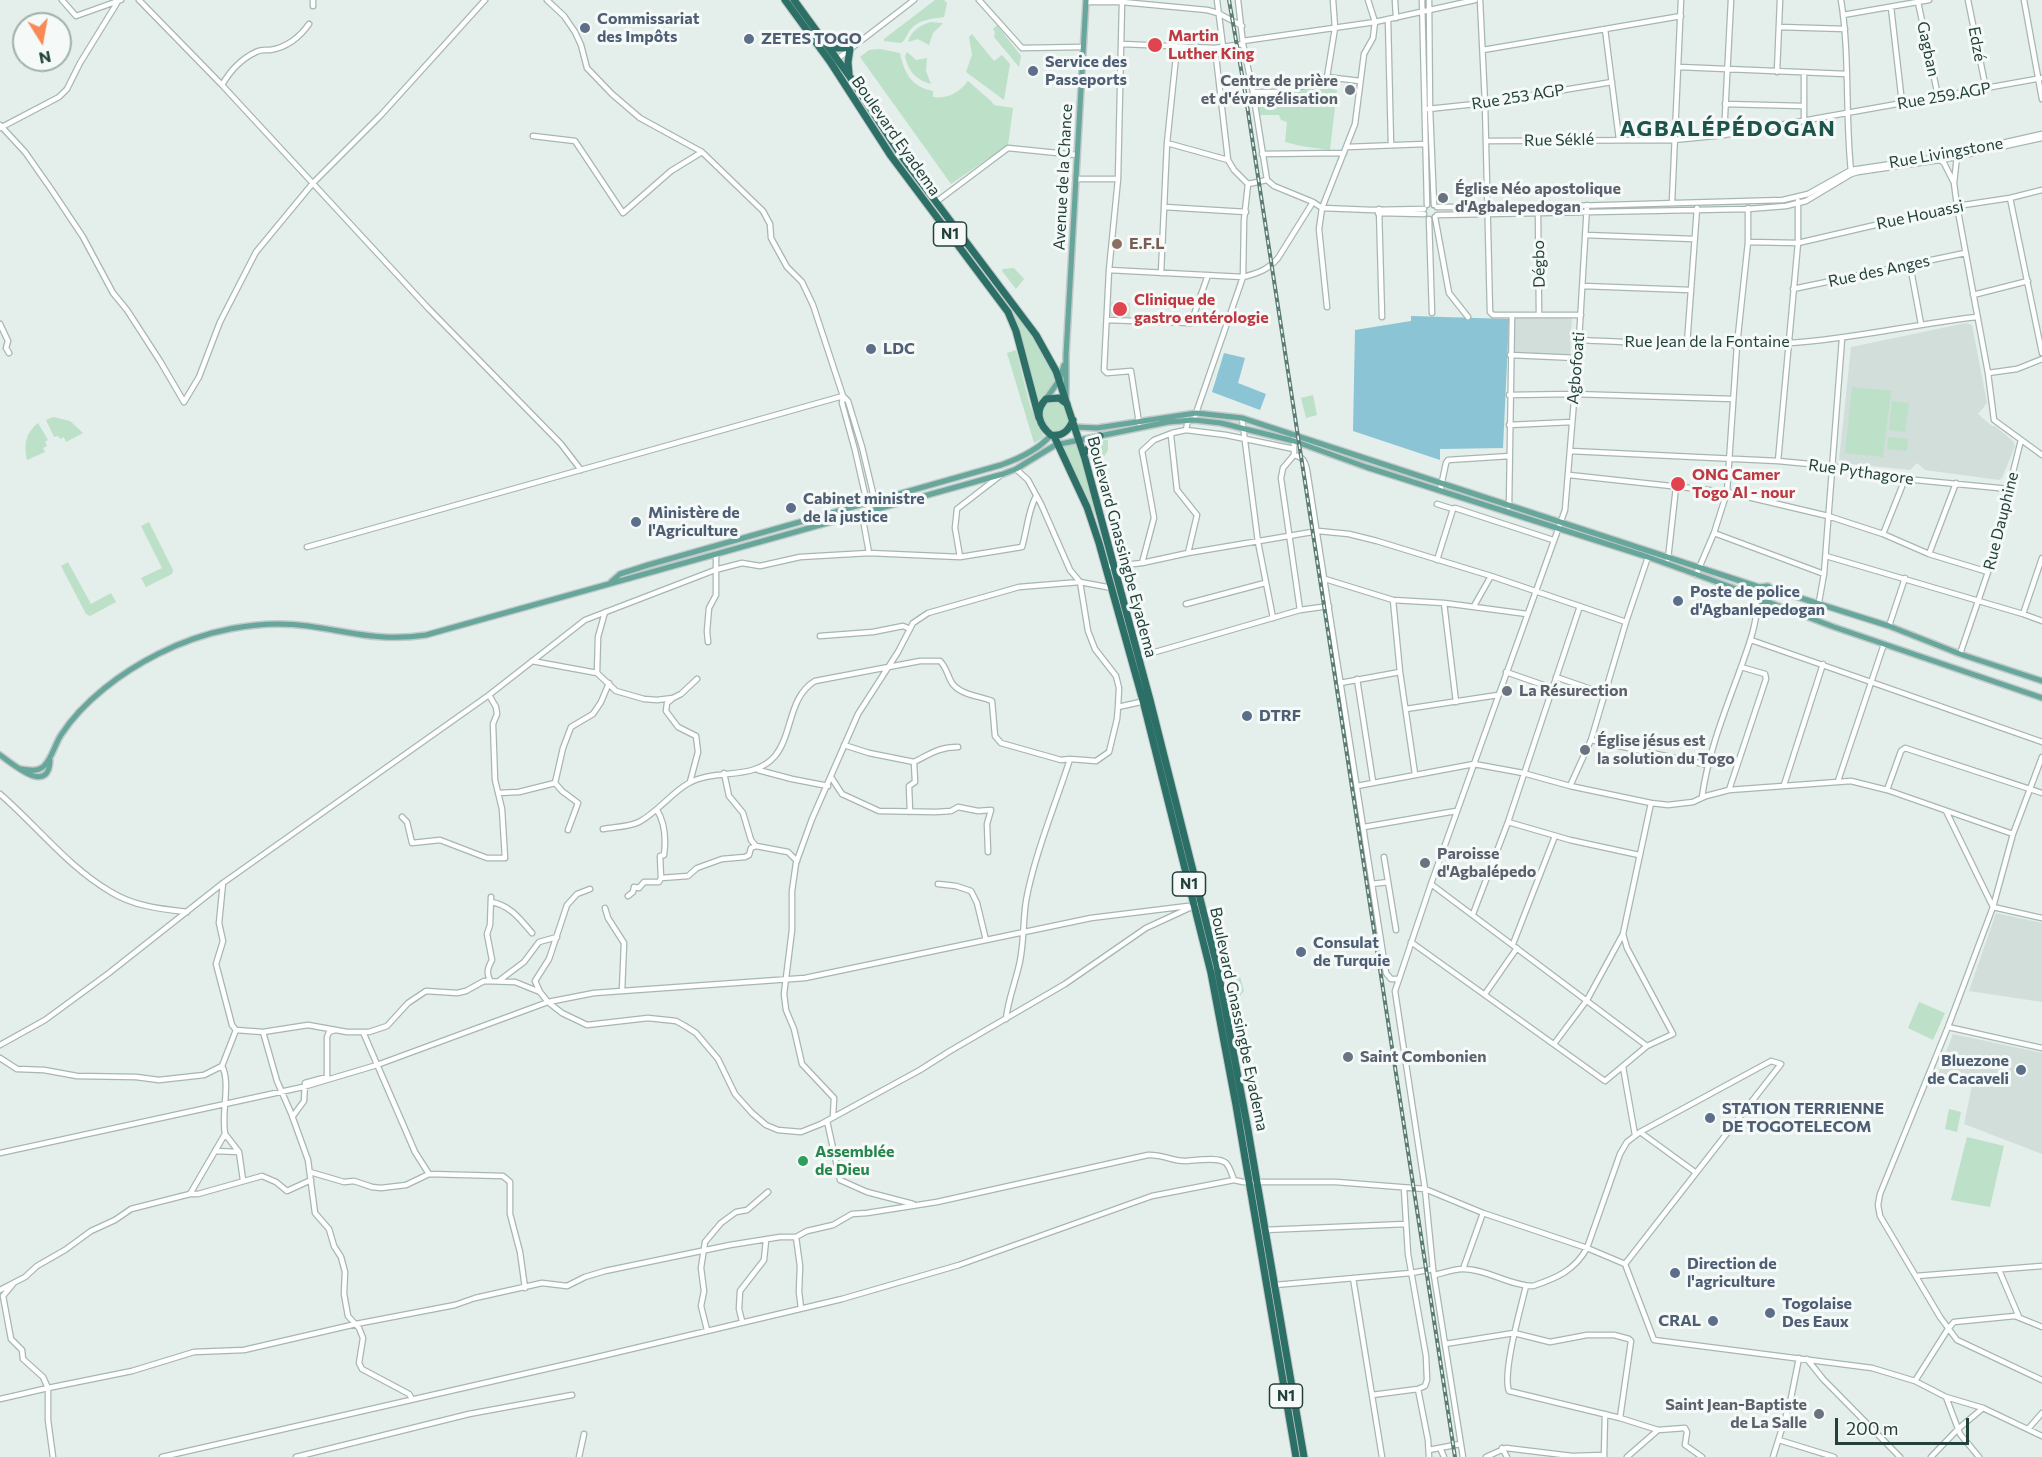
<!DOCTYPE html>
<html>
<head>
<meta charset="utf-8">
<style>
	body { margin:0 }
	#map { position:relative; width:2042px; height:1457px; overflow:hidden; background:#e4eeea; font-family:Commissioner,sans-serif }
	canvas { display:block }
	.north { position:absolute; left:12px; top:12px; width:60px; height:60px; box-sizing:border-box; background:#f5faf8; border:2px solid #a1b0ac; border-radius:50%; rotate:169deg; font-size:16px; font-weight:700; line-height:24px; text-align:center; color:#22413b }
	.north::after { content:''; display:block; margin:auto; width:21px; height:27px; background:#f88a58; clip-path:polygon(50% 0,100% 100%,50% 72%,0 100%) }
	.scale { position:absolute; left:1835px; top:1418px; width:134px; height:27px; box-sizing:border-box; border:3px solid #22413b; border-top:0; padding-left:8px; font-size:18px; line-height:21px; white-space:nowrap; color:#22413b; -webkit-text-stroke:4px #f5faf8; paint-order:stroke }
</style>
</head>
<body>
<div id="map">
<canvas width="2042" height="1457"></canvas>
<div class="north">N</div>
<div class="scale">200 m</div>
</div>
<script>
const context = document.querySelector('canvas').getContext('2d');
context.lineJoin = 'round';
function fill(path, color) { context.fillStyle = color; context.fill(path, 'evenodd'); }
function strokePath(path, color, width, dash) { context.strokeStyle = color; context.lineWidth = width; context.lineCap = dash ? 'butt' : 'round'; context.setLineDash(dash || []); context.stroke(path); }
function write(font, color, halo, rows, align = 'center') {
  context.font = font + ' Commissioner,sans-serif'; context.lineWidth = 6; context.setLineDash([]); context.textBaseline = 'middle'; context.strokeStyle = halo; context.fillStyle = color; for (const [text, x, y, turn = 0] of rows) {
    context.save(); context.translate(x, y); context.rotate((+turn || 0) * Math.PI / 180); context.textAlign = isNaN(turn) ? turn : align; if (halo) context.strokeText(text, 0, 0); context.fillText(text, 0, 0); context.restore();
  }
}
fill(new Path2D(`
	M1109 302 1130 303V317L1109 316Z
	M1514 316 1572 317 1570 356 1512 353Z
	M1966 323 1972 325 1987 403 1978 414 1992 426H1995L2013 441 2015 446 2002 478 1999 480 1925 470 1917 463 1910 470 1842 463 1839 460 1851 347Z
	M1996 913 2042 923V1002L1969 991Z
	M1953 1034 2042 1053V1154L1964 1124 1973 1081 1936 1078Z`), '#d2ded9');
fill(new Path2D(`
	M935 0H944L947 3 944 17C931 19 920 19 910 30 907 35 905 40 901 43L884 41V39Z
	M931 22 943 23 933 33 929 45 918 39 908 42C911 31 920 25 931 22Z
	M997 25 1021 56 1019 67 994 37 995 32 993 29Z
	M972 34 994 61 1002 55 1010 64 1004 100 966 72 972 55 969 37Z
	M880 49 900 53C904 72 911 87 933 91V97C948 99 959 93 968 81L991 101 994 105 1013 108 1008 145 951 184 860 57 869 50Z
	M907 52 916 60 927 58 926 71 931 84C916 80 908 71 905 56Z
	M842 74 895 154 1007 301 894 155Z
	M1318 86 1337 90 1330 150 1301 146 1285 142 1287 122 1281 120 1279 115H1259L1258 96 1282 95Z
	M1014 268 1024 279 1016 289 1002 271 1003 269Z
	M1008 303 1029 331 1055 378 1054 383 1039 404 1020 333Z
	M1016 350 1030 406 1044 437 1034 443 1007 353Z
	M1852 387 1891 391 1883 457 1845 453Z
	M1313 395 1317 415 1306 418 1301 398Z
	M1055 400 1065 407 1069 419 1063 430C1042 437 1031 405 1055 400Z
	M1892 401 1909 403 1905 432 1889 430Z
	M53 417 70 421 83 433 66 442 64 437 60 439 58 436 54 437 46 420Z
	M38 423 48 440 45 442 47 446 43 448 45 452 27 460C24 444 25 434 38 423Z
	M1888 437 1908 439 1907 451 1887 449Z
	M1105 440H1108V450L1099 465H1092L1089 452 1097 443Z
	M1062 444H1078L1097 515 1095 516 1090 502 1060 447Z
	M149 522 173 570 172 574 146 587 141 578 162 568 141 526Z
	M68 562 91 604 111 593 116 602 90 616 86 614 61 566Z
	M1230 973 1240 976 1244 991 1235 1002 1233 1000 1228 976Z
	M1919 1002 1945 1013 1933 1040 1908 1028Z
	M1949 1109 1961 1112 1957 1132 1945 1129Z
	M1967 1137 2004 1146 1990 1207 1951 1200Z`), '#bce0c8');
fill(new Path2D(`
	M1411 316 1509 319 1503 448 1440 449V460L1353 431 1355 330 1411 321Z
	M1224 353 1245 358 1238 383 1266 394 1260 410 1212 392Z`), '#8ac4d5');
const minor = new Path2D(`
	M62 0 76 16 121 0
	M139 0 222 85 428 308 561 444 581 470
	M547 0 564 16 575 32 581 45 587 68 612 94 640 118 702 152 763 211 770 224 771 238 787 267 802 282 813 305 843 396 842 403 855 450 869 512
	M979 0 1022 48 1083 47
	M1217 0 1223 47
	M1238 0 1243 44 1253 92 1267 180 1274 186 1313 202 1322 208 1372 210 1424 209
	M1395 0 1396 18
	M1422 0 1427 205
	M1429 0 1430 109 1434 205
	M1480 0 1485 103 1490 312 1493 315H1581
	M1841 0C1850 54 1845 115 1851 171
	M1968 0 1986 89
	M2024 0 2042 99
	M1086 2H1122L1207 10 1218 13 1242 26
	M1122 2 1118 179 1109 270 1104 370 1107 373 1131 371 1139 423
	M1918 2 1938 96
	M313 6V0
	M1891 7 1902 103
	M1843 15 1929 0
	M1388 19 1391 145
	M1779 27 1845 29
	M1605 29 1619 139
	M1243 41 1375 22 1475 0
	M1122 44 1215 48 1243 44
	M1483 50 1681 16
	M836 60 914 0
	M1679 67 1846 74
	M1777 72 1780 0
	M1327 77 1335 28 1333 0
	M222 85C230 71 241 59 256 52 260 49 265 50 270 50 286 48 300 37 309 24
	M1253 92H1279L1316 83 1327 77 1360 81
	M1725 104 1803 106
	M1428 109 1485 103 1612 82
	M1804 122V73
	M0 125 25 152 51 189 83 237 113 293 127 310 160 361 184 402 199 377 220 322 256 252 313 183 381 115 485 0
	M0 128 59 97 67 89 80 63 117 3
	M1724 135 1731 0
	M533 136 575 141 623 213 671 171 702 152
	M1486 141 1674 140 1724 135 2042 78
	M1167 143 1228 160
	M1347 147 1425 144
	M1262 154 1344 153
	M1957 156 1954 183 1957 206 1988 373 1994 420 2042 455
	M1940 160 1944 163 1953 181
	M1076 179H1118
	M1248 184 1267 180
	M2010 198 2042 353
	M936 202 1008 148 1077 155
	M1672 202 1681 0
	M1164 207 1246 212
	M1437 207H1537L1783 200 1808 194 1851 170 1945 156 2042 134
	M1379 209 1382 317
	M1378 213 1424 214
	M1538 213 1539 315
	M1437 215 1748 209 1786 206 1806 201 1851 174 1858 172 1946 159 2042 138
	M1435 217 1449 293 1468 317
	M1429 219 1432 313
	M1585 235 1694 239
	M1748 242 1798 243 1957 206 2010 198 2042 190
	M1910 265 1921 324
	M1109 270 1243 277C1258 273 1268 270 1278 258L1313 202
	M1161 273 1167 143 1177 47
	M1583 286 1690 290
	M1793 289 1965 253
	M1973 295 2028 281
	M1327 307 1319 229 1322 208 1355 124 1364 54 1373 38 1375 22 1368 0
	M1107 320 1191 323 1208 275
	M0 324 8 341 6 348 9 353
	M1579 340C1649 343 1720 348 1790 343 1853 339 1914 324 1977 317
	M1687 344 1697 208
	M1510 355 1577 358
	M1988 373 2017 369 2042 359
	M1509 395 1574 394 1733 399
	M843 396 848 401 862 447 877 510
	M1195 416 1243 277 1244 220 1248 184 1234 170 1228 160 1215 48
	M1242 418 1258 542 1273 618
	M1188 420 1186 430 1172 433 1171 436 1177 490 1197 515 1188 553
	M1509 425 1572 422
	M1186 430 1226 435 1294 449
	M1294 438V455L1283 468 1281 478 1300 610
	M1570 451 1778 461 1831 466 1905 479 2009 489
	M1294 455C1303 457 1305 461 1307 470L1386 973 1391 979H1398
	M1778 461 1798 243V201
	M1016 469 1028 480 1041 504 1070 570 1080 582 1088 631 1095 649 1116 676 1119 688 1118 707
	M1569 475 1727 492 1828 516 1883 534 1929 554 1988 572
	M1440 491 1446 463 1448 460 1510 456
	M1437 504 1453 509
	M1509 507 1512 315
	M862 514 869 553
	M1714 533 1824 574
	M1883 534 1905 479
	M307 547 843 396
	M1929 554 1956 483
	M1826 556 2023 614 2042 621
	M960 557 955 528 957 509 1001 475
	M1668 559 1676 487
	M1437 560 1453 509 1455 508 1553 540
	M1142 563 1154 518 1142 451 1154 440 1172 433
	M1106 567 1142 563 1188 553 1318 531 1349 534 1377 541 1491 576 1626 622
	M1696 575 1714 533 1727 492 1737 345 1748 242V208
	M1325 579 1393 600 1444 603 1527 614
	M1393 600 1400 672 1415 774
	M1819 602 1824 574 1842 339
	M1444 603 1456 702
	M1186 604 1265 583
	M1474 606 1491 576
	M2023 614 2042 558
	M1889 626 1905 578
	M820 636 873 632 903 626 910 629
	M1751 640 2042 742
	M708 642 707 631 709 608 716 595V554
	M1960 654 1988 572 2021 440
	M1138 657 1300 610 1329 606
	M532 661 597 673 616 691 644 699 657 700 673 698 681 694 697 679
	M1506 672 1552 688
	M597 673 598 637 605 612
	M1556 677 1605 694
	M1357 679 1373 782
	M1340 683 1400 672
	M672 699 667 703 666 711 678 727 696 736 698 752 690 782
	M1406 709 1498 695
	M1591 740 1708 765
	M844 745 869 753 914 762C930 754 939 747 958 747
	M2042 757 2013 834 1993 907 1948 1027 1880 1194 1878 1205 1880 1216 1940 1317 1957 1340 2042 1380
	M758 770 792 779 828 786
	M724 773 729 796 743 813 751 840 756 846 788 852 797 861
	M831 777 842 794 879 811 936 812 951 811 958 807 978 811 991 810 987 824 988 852
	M1838 781 1884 644
	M1784 785 1823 664
	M1357 786 1474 764 1523 773 1570 786 1651 803 1668 805 1693 802 1706 796 1729 790 1851 781 1887 790 2013 834
	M1570 786 1591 740 1626 622 1648 557
	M1729 790 1766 679 1765 674 1741 667
	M1887 790 1901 751 1905 748 2042 793
	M498 793 519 792 555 783
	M0 794C37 826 68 867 111 892 133 906 161 909 187 912
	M1702 797C1708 753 1725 711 1740 670 1748 647 1758 623 1757 599
	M657 810C665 823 666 840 664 855L660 856 661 878
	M1946 811 1993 907
	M910 812 909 786 915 782 914 762
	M402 817 407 822 412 843 440 840 487 858H505L502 809 495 780 493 724 497 714 496 707 489 695
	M1508 822 1570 840 1639 855
	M1364 827 1456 811
	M603 829C614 827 629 827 639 822 658 812 672 792 689 783 716 768 754 781 775 756 793 734 788 697 815 681L920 661H940C947 668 947 675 952 683 960 695 980 696 992 701L995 736 1001 743 1061 760 1070 759
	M568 830 578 803 562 791 555 783 563 748 571 727 593 714 601 702 609 683
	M1384 857 1396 930
	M223 883 219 923 223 941 216 964 232 1025 236 1030 263 1032 308 1025 347 1032H369L387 1026 408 1003 426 991 457 993 466 991 484 981 515 982 540 992 548 1002 562 1013 587 1025 648 1018 676 1021 685 1026 696 1033 718 1059 735 1094 752 1113 766 1125 778 1130 801 1132 821 1124 920 1070 950 1051 1065 984 1146 928 1196 905
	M938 884 956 886 971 891 977 903 986 940
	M1372 884 1388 882
	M1431 884 1647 1046
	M628 896 633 892 634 887 639 888 644 882H659L661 878 688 876 697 868 722 859 745 857 749 855 751 848 756 846
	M491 902C510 905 520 919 532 933
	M1993 907 2042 918
	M605 908 608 918 624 943 622 991
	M1473 914 1508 822 1580 606
	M1411 942 1605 1081 1647 1046 1673 1034 1627 948 1623 934
	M1513 944 1555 836
	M490 980C486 973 488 967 492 960L487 934 490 925 491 897
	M500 980 524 962 539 942 557 937
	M540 992 535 981 549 959 567 905 577 894 590 889
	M1485 994 1517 948
	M1006 1019C1008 999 1016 981 1020 961 1024 941 1023 921 1026 901 1034 856 1056 803 1070 759L1096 761 1109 752 1117 719 1118 707 1145 701
	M1948 1027 2042 1048
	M263 1032 277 1081 291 1113 308 1160 315 1213 329 1229 334 1246 341 1257 345 1272 344 1294 348 1316 359 1328 363 1338 359 1363 362 1369 409 1394 412 1399
	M363 1032 415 1152 429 1174 503 1176 510 1182V1214L520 1252 525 1288
	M1554 1044 1587 1000 1623 934 1651 803
	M0 1045 45 1020 109 973 223 883 489 695 585 620 715 570 742 563 760 566 800 557 869 553 960 557 1022 547C1027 530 1028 511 1036 496
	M0 1058 17 1069 44 1070 77 1076 136 1077 159 1080 204 1075 222 1066 236 1030
	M1623 1067 1635 1135
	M293 1116 304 1101 305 1083 327 1077V1037L329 1032 335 1030
	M833 1116 834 1098 802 1064 794 1029 786 1010 784 994 792 930V891L796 863 812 819 858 714 898 652 913 623 928 613 1019 587 1080 582 1112 588
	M827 1121 840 1180 867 1192 913 1204
	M1640 1132 1695 1172
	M225 1134 239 1152 243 1180
	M215 1151 239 1152
	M0 1153 303 1087 377 1065 548 1002 594 993 805 978 1091 918 1188 906
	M310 1172 344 1182 354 1181 372 1187 381 1188 406 1185 429 1174
	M190 1194H198L262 1176 276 1182 287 1191 311 1180
	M1264 1230 1406 1224
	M1463 1269 1483 1213
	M1999 1270 2019 1317
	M1435 1275C1443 1273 1454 1269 1463 1269 1487 1269 1510 1286 1533 1286 1557 1278 1575 1270 1587 1248L1620 1154 1627 1142 1640 1132 1771 1061 1781 1064 1625 1264
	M1916 1276 2042 1266
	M1353 1278 1382 1457
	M13 1284 3 1296 11 1339 22 1350 23 1359 43 1377 48 1388 132 1371 194 1352 244 1350 356 1324 455 1305 475 1298 542 1283 567 1286 585 1277 605 1271 730 1245 780 1237H796
	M1275 1285 1411 1273 1433 1269
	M1526 1286C1521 1307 1502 1373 1509 1391L1620 1418 1658 1430 1685 1428 1687 1432 1685 1445 1702 1457
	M0 1290 25 1277 37 1266 65 1250 91 1231 115 1220 131 1209 190 1194 225 1134C221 1111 231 1083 222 1066
	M801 1308 799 1292 800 1266 796 1237 807 1231 833 1225 852 1214 867 1213 937 1202 1148 1155C1162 1154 1171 1161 1185 1161 1194 1161 1218 1156 1226 1163 1230 1167 1232 1175 1234 1180
	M742 1321 739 1309 740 1291 764 1260 766 1240
	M707 1330 701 1306 704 1291 701 1268 705 1242 721 1223 736 1212 747 1210 768 1192
	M1445 1344 1514 1333 1550 1342 1587 1335H1614L1629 1339 1631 1341 1620 1418
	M1807 1359 1823 1379 1900 1457
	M1915 1381 1948 1329 1954 1322 2015 1316 2042 1327
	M1418 1389 1428 1440 1429 1457
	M1372 1395 1418 1389 1425 1386 1427 1380 1426 1356 1408 1254 1404 1188
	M1946 1397 1960 1434 1979 1457
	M0 1399 48 1388V1420L53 1457
	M2028 1429 2042 1413
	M1779 1440 1834 1457
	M1440 1448 1444 1457
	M1502 1448 1507 1457
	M1429 1450 1460 1444
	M1604 1456 1605 1414
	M162 1457 585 1360 842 1299 959 1265 1152 1196 1234 1180 1243 1182H1336L1425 1189 1483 1213 1587 1248 1625 1264 1654 1340 1872 1368 1915 1381 1946 1397 1983 1408 2042 1436
	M296 1457 469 1414 572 1395
	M579 1457 584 1434
	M1463 1457 1433 1269 1425 1189 1395 991 1431 884 1565 510 1579 340 1587 205
	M1486 1457 1506 1448 1572 1456 1604 1455
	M1627 1457 1658 1430
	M1773 1457 1790 1403 1799 1358
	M1931 1457 1958 1429 1983 1408`);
const major = new Path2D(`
	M1066 397V355L1086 0
	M1046 399 1060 379 1064 365
	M1075 427 1097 428 1196 413 1242 418 1759 587 1768 586 1772 589 1889 626 1960 654 2042 681
	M611 582 620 574 648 565 1001 465C1018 459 1039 449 1051 435
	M1756 594C1757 601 1762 604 1768 602L1834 627 2042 698
	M0 755C13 764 49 796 50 760
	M21 769C29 770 36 772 43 767 52 759 54 746 61 735 83 701 122 672 158 654 203 631 257 619 308 626 352 632 380 642 426 635L1003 474 1016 469 1057 444 1065 443 1168 422 1194 420 1221 423 1294 441 1366 467 1648 557 1756 596`);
const highway = new Path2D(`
	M785 0 831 63 891 156 1008 312 1016 331 1039 418
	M794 0 850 77 903 158 1036 335 1056 371 1085 459 1150 700 1217 966 1248 1130 1304 1457
	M827 44 837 48H844
	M849 74 848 62 850 49
	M1067 404 1059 398 1046 399C1034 411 1039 425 1051 435 1063 437 1069 430 1073 420
	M1054 436 1087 507 1099 543 1143 701 1211 973 1236 1105 1296 1457
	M1084 453 1100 436`);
strokePath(minor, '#a6b7b2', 7);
strokePath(major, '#c1cac8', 8);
strokePath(highway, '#c1cac8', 9);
strokePath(minor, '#fff', 4.5);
strokePath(major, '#67a69a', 5);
strokePath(highway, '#2c6f66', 7);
const rail = new Path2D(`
	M1229 0 1245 92 1455 1457`);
strokePath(rail, '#5d7c76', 4);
strokePath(rail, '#f5faf8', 1.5, [4.5]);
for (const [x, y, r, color] of [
	[585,28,6,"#5c6f8a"],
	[749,39,6,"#5c6f8a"],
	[1155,45,8,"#e0444e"],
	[1033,71,6,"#5c6f8a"],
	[1350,90,6,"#6b7280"],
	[1443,198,6,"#6b7280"],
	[1117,244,6,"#8d6e63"],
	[1120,309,8,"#e0444e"],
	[871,349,6,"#5c6f8a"],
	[1678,484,8,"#e0444e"],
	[791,508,6,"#5c6f8a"],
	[636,522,6,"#5c6f8a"],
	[1678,601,6,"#5c6f8a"],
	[1507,691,6,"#6b7280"],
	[1247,716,6,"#5c6f8a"],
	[1585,750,6,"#6b7280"],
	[1425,863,6,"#6b7280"],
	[1301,952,6,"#5c6f8a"],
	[1348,1057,6,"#6b7280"],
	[2021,1070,6,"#5c6f8a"],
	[1710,1118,6,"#5c6f8a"],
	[803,1161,6,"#2e9e5b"],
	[1675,1273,6,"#5c6f8a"],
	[1770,1313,6,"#5c6f8a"],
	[1713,1321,6,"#5c6f8a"],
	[1819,1414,6,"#6b7280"]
]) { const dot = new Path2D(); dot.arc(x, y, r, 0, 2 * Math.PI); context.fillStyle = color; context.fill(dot); strokePath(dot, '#f5faf8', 2); }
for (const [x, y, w] of [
	[950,234,33],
	[1189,884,33],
	[1286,1396,33]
]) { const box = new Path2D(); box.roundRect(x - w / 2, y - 12, w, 24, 4.5); context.fillStyle = '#f5faf8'; context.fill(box); strokePath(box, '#22413b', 1.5); }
write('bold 15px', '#22413b', null, [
	["N1",950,234],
	["N1",1189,884],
	["N1",1286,1396]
]);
write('bold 16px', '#4e5e75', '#f5faf8', [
	["Commissariat",597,19],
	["des Impôts",597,37],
	["ZETES TOGO",761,39],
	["Service des",1045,62],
	["Passeports",1045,80],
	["LDC",883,349],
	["Cabinet ministre",803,499],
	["de la justice",803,517],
	["Ministère de",648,513],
	["l'Agriculture",648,531],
	["Poste de police",1690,592],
	["d'Agbanlepedogan",1690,610],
	["DTRF",1259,716],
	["Consulat",1313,943],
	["de Turquie",1313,961],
	["Bluezone",2009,1061,"right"],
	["de Cacaveli",2009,1079,"right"],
	["STATION TERRIENNE",1722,1109],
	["DE TOGOTELECOM",1722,1127],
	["Direction de",1687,1264],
	["l'agriculture",1687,1282],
	["Togolaise",1782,1304],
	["Des Eaux",1782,1322],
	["CRAL",1701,1321,"right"]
], 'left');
write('bold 16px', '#be3a42', '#f5faf8', [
	["Martin",1168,36],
	["Luther King",1168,54],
	["Clinique de",1134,300],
	["gastro entérologie",1134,318],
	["ONG Camer",1692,475],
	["Togo Al - nour",1692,493]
], 'left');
write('16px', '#22413b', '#f5faf8', [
	["Edzé",1977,44,79],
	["Gagban",1928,49,78],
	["Rue 259.AGP",1944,96,-10],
	["Rue 253 AGP",1518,97,-9],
	["Boulevard Eyadema",896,136,55],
	["Rue Séklé",1559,140,-1],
	["Rue Livingstone",1946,153,-10],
	["Avenue de la Chance",1063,177,-87],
	["Rue Houassi",1920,215,-12],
	["Dégbo",1539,264,-91],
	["Rue des Anges",1879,271,-12],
	["Rue Jean de la Fontaine",1707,342],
	["Agbofoati",1576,368,-85],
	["Rue Pythagore",1861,472,8],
	["Rue Dauphine",2001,521,-76],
	["Boulevard Gnassingbe Eyadema",1122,547,75],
	["Boulevard Gnassingbe Eyadema",1239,1019,78]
]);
write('bold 16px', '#5b616d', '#f5faf8', [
	["Centre de prière",1338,81,"right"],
	["et d'évangélisation",1338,99,"right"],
	["Église Néo apostolique",1455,189],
	["d'Agbalepedogan",1455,207],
	["La Résurection",1519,691],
	["Église jésus est",1597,741],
	["la solution du Togo",1597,759],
	["Paroisse",1437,854],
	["d'Agbalépedo",1437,872],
	["Saint Combonien",1360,1057],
	["Saint Jean-Baptiste",1807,1405,"right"],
	["de La Salle",1807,1423,"right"]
], 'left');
write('bold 16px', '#785e54', '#f5faf8', [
	["E.F.L",1129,244]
], 'left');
write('bold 16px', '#27864d', '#f5faf8', [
	["Assemblée",815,1152],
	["de Dieu",815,1170]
], 'left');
context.letterSpacing = '1.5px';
write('bold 22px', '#1d544b', '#f5faf8', [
	["AGBALÉPÉDOGAN",1728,129]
]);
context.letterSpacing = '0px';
</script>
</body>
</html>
